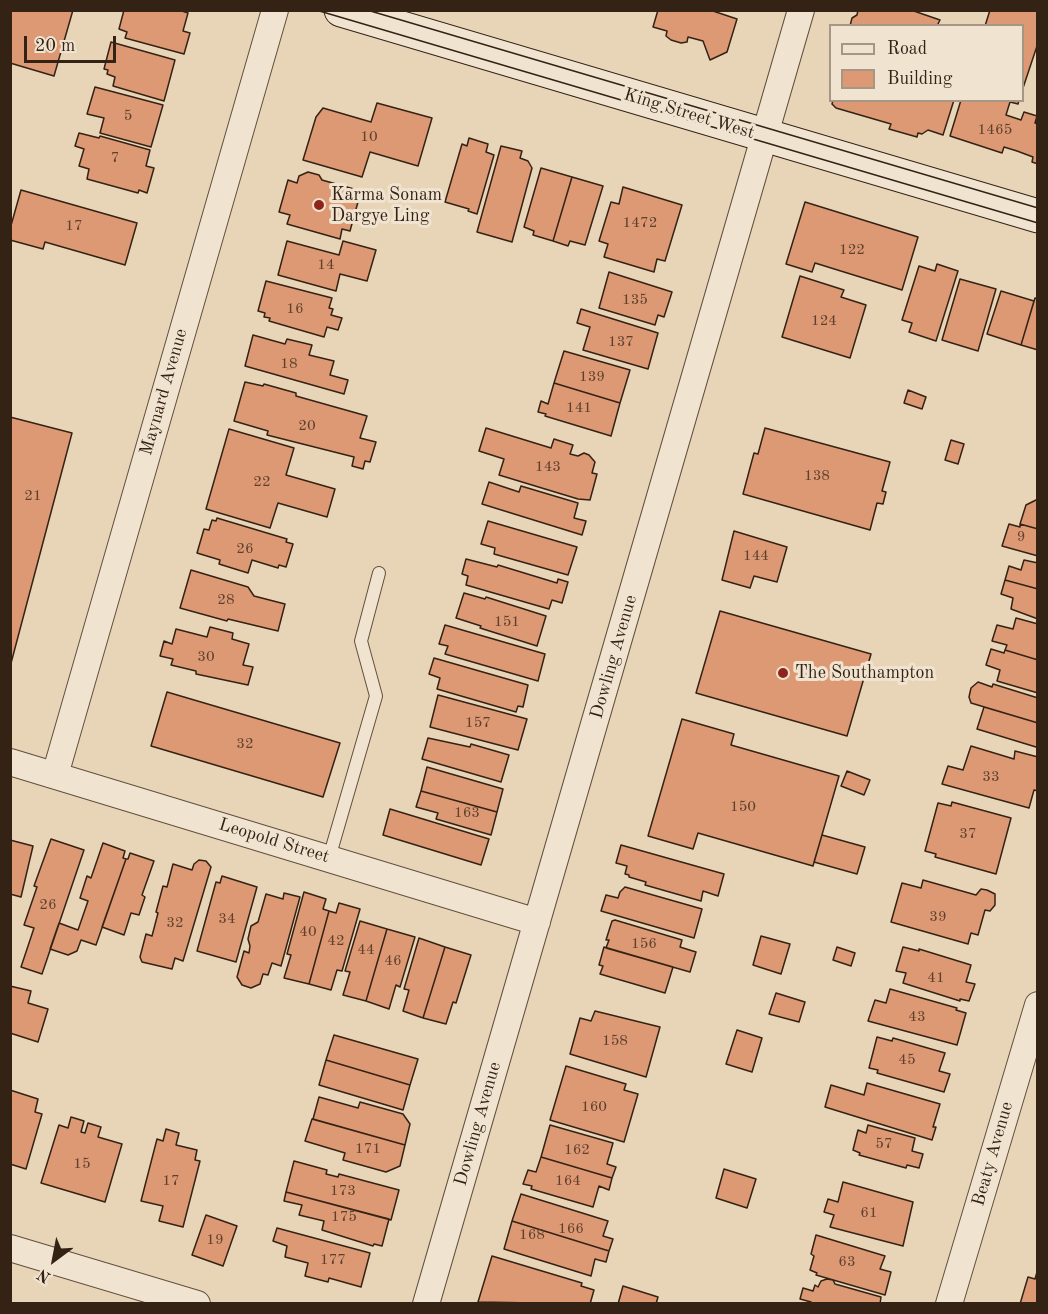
<!DOCTYPE html>
<html>
<head>
<meta charset="utf-8">
<style>
	body { margin:0 }
	#map { position:relative; width:1048px; height:1314px; overflow:hidden; background:#e8d5b8; font-family:"Old Standard TT",serif }
	canvas { display:block }
	.frame { position:absolute; inset:0; border:12px solid #342215; pointer-events:none }
	.legend { position:absolute; left:829px; top:24px; width:195px; height:78px; box-sizing:border-box; background:#f0e4d1; border:2px solid #a59686; margin:0; padding:8px 10px; list-style:none; font-size:18px; color:#342215 }
	.legend li { display:flex; align-items:center; gap:12px; height:30px }
	.legend b { width:30px; border:2px solid #a59686 }
	.north { position:absolute; left:24px; top:1230px; width:60px; height:60px; -webkit-text-stroke:4px #f0e4d1; paint-order:stroke; rotate:212deg; font-size:16px; font-weight:700; line-height:24px; text-align:center; color:#342215 }
	.north::after { content:''; display:block; margin:auto; width:21px; height:27px; background:#342215; clip-path:polygon(50% 0,100% 100%,50% 72%,0 100%) }
	.scale { position:absolute; left:24px; top:36px; width:92px; height:27px; box-sizing:border-box; border:3px solid #342215; border-top:0; padding-left:8px; font-size:18px; line-height:21px; white-space:nowrap; color:#342215; -webkit-text-stroke:4px #f0e4d1; paint-order:stroke }
</style>
</head>
<body>
<div id="map">
<canvas width="1048" height="1314"></canvas>
<div class="frame"></div>
<ul class="legend">
<li><b style="height:8px;background:#f0e4d1"></b>Road</li>
<li><b style="height:16px;background:#dd9874"></b>Building</li>
</ul>
<div class="north">N</div>
<div class="scale">20 m</div>
</div>
<script>
const context = document.querySelector('canvas').getContext('2d');
context.lineJoin = 'round';
function fill(path, color) { context.fillStyle = color; context.fill(path, 'evenodd'); }
function strokePath(path, color, width, dash) { context.strokeStyle = color; context.lineWidth = width; context.lineCap = dash ? 'butt' : 'round'; context.setLineDash(dash || []); context.stroke(path); }
function write(font, color, halo, rows, align = 'center') {
  context.font = font + ' "Old Standard TT",serif'; context.lineWidth = 6; context.setLineDash([]); context.textBaseline = 'middle'; context.strokeStyle = halo; context.fillStyle = color; for (const [text, x, y, turn = 0] of rows) {
    context.save(); context.translate(x, y); context.rotate((+turn || 0) * Math.PI / 180); context.textAlign = isNaN(turn) ? turn : align; if (halo) context.strokeText(text, 0, 0); context.fillText(text, 0, 0); context.restore();
  }
}
const building = new Path2D(`
	M10 10H73L54 76 10 63Z
	M124 10H179L188 13 183 31 190 33 184 54 125 38 127 32 119 29Z
	M658 10H710L737 19 727 52 710 60 703 41 688 37 687 42 681 43 671 40 666 36 667 31 653 27Z
	M858 10H911L940 20 937 26H850L852 18 857 15Z
	M990 10H1038V43L1022 91V26H985Z
	M111 42 175 60 164 101 113 86 115 77 107 74 108 70 104 69Z
	M95 87 163 105 151 147 100 133 104 118 87 114Z
	M833 100H954L943 135 928 130 922 134 918 133 917 137 889 129 891 124 836 108 832 104Z
	M961 100H1019L1018 104 1010 102 1006 115 1021 120 1024 112 1037 116 1035 123 1038 124V164L1032 162 1033 157 1017 151 1004 147 1002 153 950 136Z
	M377 103 432 118 418 166 370 152 362 177 303 160 316 117 323 108 371 122Z
	M79 133 99 138 100 136 150 150 146 166 154 168 147 193 139 190 138 193 87 179 89 169 79 166 84 149 75 146Z
	M469 138 488 144 486 152 494 155 477 214 468 211 469 209 445 202 462 144 467 146Z
	M501 146 522 151 520 158 528 161 532 168 512 242 477 232Z
	M541 168 572 177 553 241 533 235 534 231 524 227Z
	M308 172 319 175 322 180 361 191 350 231 342 229 340 239 287 224 290 215 279 212 288 180 297 183 299 176Z
	M572 177 603 186 585 245 570 241 568 246 553 241Z
	M623 187 682 205 665 261 657 259 654 272 604 257 608 244 599 241 611 202 619 204Z
	M21 190 137 223 125 265 45 242 43 249 10 240V229Z
	M805 202 918 237 902 290 815 263 812 272 786 264Z
	M287 241 339 255 343 241 376 250 367 281 340 274 336 291 278 275Z
	M937 264 958 271 936 341 909 332 912 323 902 320 919 266 935 271Z
	M609 272 672 292 664 317 658 315 655 325 599 308Z
	M800 276 844 290 841 297 866 305 850 358 782 337Z
	M960 279 996 289 978 351 942 340Z
	M266 281 332 298 329 308 333 309 331 315 342 318 338 330 327 327 324 337 269 321 270 318 264 317 265 313 258 311Z
	M1001 291 1034 301 1021 345 987 334Z
	M1035 298 1038 299V350L1021 345Z
	M581 309 658 333 648 369 583 350 590 327 577 323Z
	M253 335 285 344 287 339 312 345 309 355 334 361 330 375 348 380 344 394 245 366Z
	M564 351 630 370 620 403 554 383Z
	M245 382 263 386 264 384 296 393V396L367 416 360 438 376 442 370 462 365 461 363 469 352 466 354 457 267 435 268 431 234 421Z
	M554 383 620 403 611 436 545 416 546 414 538 412 541 401 548 404Z
	M908 390 926 397 922 409 904 403Z
	M10 417 72 433 10 667Z
	M486 428 551 448 554 439 573 445 570 454 578 456 584 453 589 455 595 462 592 473 597 474 590 500 578 499 499 475 504 459 479 451Z
	M765 428 890 462 882 491 886 492 883 504 877 503 870 530 743 494 754 453 758 454Z
	M229 429 294 448 286 475 335 489 327 517 278 503 270 528 206 509Z
	M951 440 964 444 958 464 945 460Z
	M489 482 519 492 521 486 578 503 574 518 586 521 582 535 482 504Z
	M1038 499V529L1020 524 1026 505Z
	M217 518 287 539 286 542 293 544 286 567 279 565 278 568 252 560 248 573 219 564 220 560 197 553 204 529 209 530 212 520 216 521Z
	M488 521 577 547 568 575 494 554 495 548 481 544Z
	M1009 524 1020 527V524L1038 529V556L1002 546Z
	M734 531 787 547 777 582 754 576 750 588 722 580Z
	M466 559 497 567 498 565 557 583 558 579 568 582 562 603 552 600 549 609 466 585 468 576 462 574Z
	M1024 560 1038 563V589L1005 580 1009 566 1021 570Z
	M191 570 248 587 254 596 285 604 278 631 228 619 227 621 180 608Z
	M1005 580 1038 589V619L1011 609 1013 598 1001 594Z
	M464 593 485 599 486 597 546 616 537 646 480 628 481 626 456 618Z
	M720 611 871 654 847 736 696 693Z
	M1016 618 1038 624V660L1005 650 1007 645 992 641 997 625 1013 629Z
	M445 625 545 654 538 681 445 654 448 646 439 644Z
	M210 627 233 633 232 639 249 644 243 665 253 667 248 685 196 674V671L171 665 173 659 160 656 164 641 172 644 176 629 207 637Z
	M991 649 1004 653 1005 650 1038 660V693L997 681 1000 670 986 665Z
	M434 658 528 685 523 707 518 706 516 712 437 689 440 678 429 674Z
	M978 682 992 687 993 684 1038 698V723L971 703 969 697 971 688Z
	M167 692 340 743 323 797 151 746Z
	M438 695 527 719 518 750 430 727Z
	M984 707 1038 723V746L1036 747 977 729Z
	M682 719 734 734 731 745 839 776 813 866 698 833 693 849 648 836Z
	M428 738 470 747 471 744 509 755 501 782 422 759Z
	M971 746 1014 759 1015 751 1038 757V791L1034 790 1029 808 942 784 948 766 963 770Z
	M427 767 503 789 497 812 421 791Z
	M847 771 870 780 864 795 841 786Z
	M421 791 497 812 491 835 436 819 438 813 416 807Z
	M952 802 1011 818 996 874 935 857 936 854 925 851 938 803 951 806Z
	M390 809 489 839 481 865 383 835Z
	M822 835 865 847 857 874 814 862Z
	M51 839 84 850 42 974 21 967 34 928 24 925 37 887 34 886Z
	M10 840 33 846 21 897 10 894Z
	M103 843 125 851 123 858 126 859 96 945 81 940 77 951 68 955 50 949 59 923 78 930 88 901 80 898 87 876 91 878Z
	M621 845 724 874 718 896 703 891 701 901 645 885 646 882 629 877V875L625 874 627 866 616 863Z
	M130 853 154 861 142 895 145 897 139 915 131 913 124 935 102 927 126 859H128Z
	M199 860 206 861 211 867 183 961 175 958 172 969 142 962 140 957 146 934 152 936 158 913 156 912 163 886 167 887 173 864 192 870 194 864Z
	M222 876 257 887 236 962 197 951 216 882 220 883Z
	M923 880 976 895 981 889 987 890 995 894V905L990 911 985 910 978 935 971 933 968 944 891 922 902 883 921 888Z
	M625 887 702 909 694 938 601 911 606 895 618 898 620 892Z
	M304 892 326 899 323 909 329 911 309 984 284 978 291 955 287 954Z
	M284 893 300 897 281 966 272 963 268 975 263 974 260 984 251 988 242 985 237 977 244 951 249 953 250 946 248 939 251 926 258 922 266 894 283 899Z
	M339 903 360 909 342 971 337 970 331 990 309 984 329 911 336 913Z
	M615 920 682 940 680 947 696 952 690 972 606 948 609 940H606L612 921Z
	M360 921 387 929 366 1001 343 995 350 972 345 971Z
	M387 929 415 937 400 987 396 985 389 1009 366 1001Z
	M761 936 790 944 781 974 753 965Z
	M419 938 445 947 423 1018 403 1011 409 990 404 989Z
	M445 947 471 955 456 1003 453 1002 446 1024 423 1018Z
	M604 947 673 967 665 993 600 974 603 966 599 965Z
	M837 947 855 953 851 966 833 960Z
	M903 947 919 951V949L971 965 966 982 975 984 969 1001 960 999V1001L903 983 906 973 896 971Z
	M10 986 31 991 28 1003 48 1009 38 1042 10 1033Z
	M890 989 957 1008 956 1010 966 1013 957 1045 868 1021 875 1000 886 1003Z
	M776 993 805 1002 799 1022 769 1014Z
	M595 1011 660 1027 646 1077 570 1054 580 1018 591 1021Z
	M737 1030 762 1038 752 1072 726 1064Z
	M334 1035 418 1059 410 1085 326 1060Z
	M877 1037 892 1041 893 1038 945 1053 939 1071 950 1074 944 1092 877 1073 878 1070 869 1068Z
	M326 1060 410 1085 403 1110 319 1085Z
	M566 1066 626 1084 624 1090 638 1094 624 1142 550 1120Z
	M867 1083 940 1104 933 1127H936L932 1140 825 1107 831 1085 864 1095Z
	M10 1090 38 1099 35 1112 42 1114 26 1169 10 1164Z
	M319 1097 358 1108 360 1102 403 1114 410 1124 405 1145 313 1119Z
	M71 1117 84 1121 81 1132 85 1133 88 1123 101 1127 98 1137 122 1144 105 1202 41 1183 59 1125 68 1128Z
	M312 1119 405 1145 400 1166 386 1172 343 1160 345 1153 305 1141Z
	M550 1125 613 1143 607 1164 616 1167 612 1178 541 1157Z
	M868 1125 915 1138 912 1151 923 1154 919 1168 907 1165 906 1168 859 1155 860 1153 853 1150 858 1130 866 1133Z
	M166 1129 179 1133 176 1145 197 1150 195 1160 200 1161 183 1227 159 1221 163 1206 141 1201 157 1139 163 1141Z
	M541 1157 612 1178 609 1190 599 1186 593 1207 531 1189 532 1186 523 1184 528 1170 536 1172Z
	M294 1161 327 1170 326 1174 338 1177 339 1174 399 1190 391 1220 286 1192Z
	M724 1169 756 1179 747 1208 716 1198Z
	M843 1182 913 1202 903 1246 830 1227 834 1215 824 1212 828 1199 838 1202Z
	M286 1192 389 1219 382 1246 374 1244 373 1246 322 1230 324 1221 299 1215 302 1205 284 1201Z
	M521 1194 608 1221 603 1236 613 1239 609 1251 512 1221Z
	M206 1215 237 1226 223 1266 192 1255Z
	M512 1221 609 1251 606 1262 595 1259 591 1276 504 1249Z
	M277 1228 370 1253 361 1287 329 1278 328 1282 305 1276 308 1263 285 1257 287 1246 273 1241Z
	M816 1235 885 1256 880 1269 891 1272 885 1295 816 1275 817 1273 810 1270 814 1256 811 1254Z
	M492 1256 582 1283 581 1286 594 1290 590 1304 478 1302Z
	M1037 1272 1038 1304H1020L1028 1277 1035 1279Z
	M827 1279 833 1280 835 1284 881 1297 880 1304H811V1302L800 1299 803 1288 813 1291 815 1285 818 1287 821 1281Z
	M623 1286 658 1297 656 1304H618Z`);
fill(building, '#dd9874');
strokePath(building, '#342215', 1.5);
const service = new Path2D(`
	M329 858 376 696 361 641 379 573`);
const minor = new Path2D(`
	M10 762 537 922
	M55 775 275 10
	M10 1248 197 1304
	M426 1304 801 10
	M949 1304 1038 1005`);
const secondary = new Path2D(`
	M341 10 1038 216`);
strokePath(service, '#614f3e', 14);
strokePath(minor, '#614f3e', 28);
strokePath(secondary, '#342215', 35);
strokePath(service, '#f0e4d1', 12);
strokePath(minor, '#f0e4d1', 26);
strokePath(secondary, '#f0e4d1', 33);
strokePath(new Path2D(`
	M316 10 1038 223
	M367 10 1038 208`), '#342215', 1.5);
for (const [x, y, r, color] of [
	[319,205,6,"#8f2418"],
	[783,673,6,"#8f2418"]
]) { const dot = new Path2D(); dot.arc(x, y, r, 0, 2 * Math.PI); context.fillStyle = color; context.fill(dot); strokePath(dot, '#f0e4d1', 2); }
write('15px', '#5e402d', null, [
	["5",128,116],
	["1465",995,130],
	["10",369,137],
	["7",115,158],
	["1472",640,223],
	["17",74,226],
	["122",852,250],
	["14",326,265],
	["135",635,300],
	["16",295,309],
	["124",824,321],
	["137",621,342],
	["18",289,364],
	["139",592,377],
	["141",579,408],
	["20",307,426],
	["143",548,467],
	["138",817,476],
	["22",262,482],
	["21",33,496],
	["9",1021,537],
	["26",245,549],
	["144",756,556],
	["28",226,600],
	["151",507,622],
	["30",206,657],
	["157",478,723],
	["32",245,744],
	["33",991,777],
	["150",743,807],
	["163",467,813],
	["37",968,834],
	["26",48,905],
	["39",938,917],
	["34",227,919],
	["32",175,923],
	["40",308,932],
	["42",336,941],
	["156",644,944],
	["44",366,950],
	["46",393,961],
	["41",936,978],
	["43",917,1017],
	["158",615,1041],
	["45",907,1060],
	["160",594,1107],
	["57",884,1144],
	["171",368,1149],
	["162",577,1150],
	["15",82,1164],
	["17",171,1181],
	["164",568,1181],
	["173",343,1191],
	["61",869,1213],
	["175",344,1217],
	["166",571,1229],
	["168",532,1235],
	["19",215,1240],
	["177",333,1260],
	["63",847,1262]
]);
write('18px', '#342215', '#f0e4d1', [
	["King Street West",689,114,17],
	["Maynard Avenue",164,392,-74],
	["Dowling Avenue",614,657,-74],
	["Leopold Street",274,841,17],
	["Dowling Avenue",478,1124,-74],
	["Beaty Avenue",993,1154,-74]
]);
write('18px', '#342215', '#f0e4d1', [
	["Karma Sonam",331,195],
	["Dargye Ling",331,216],
	["The Southampton",795,673]
], 'left');
</script>
</body>
</html>
